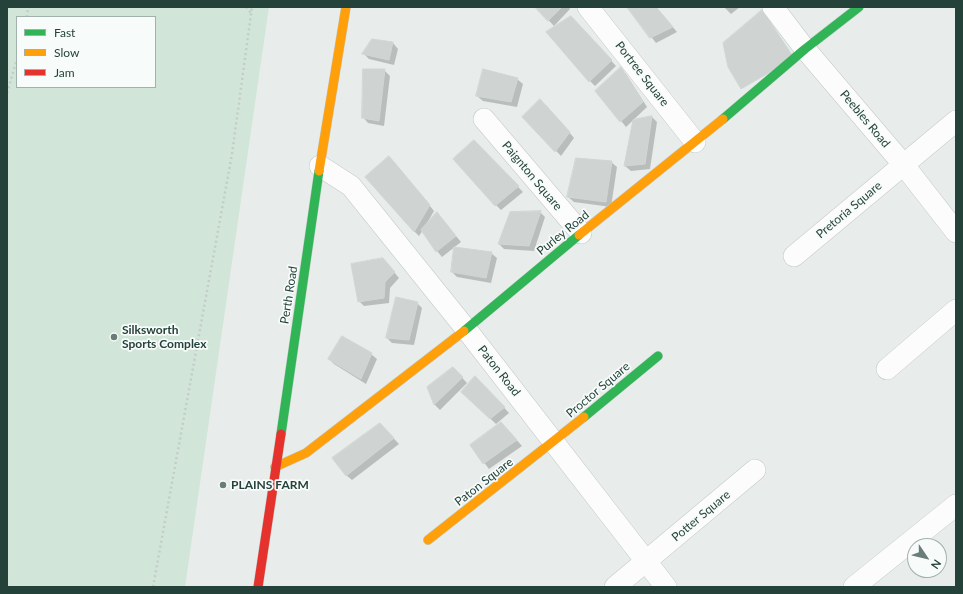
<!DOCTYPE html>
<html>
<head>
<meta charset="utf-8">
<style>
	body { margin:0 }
	#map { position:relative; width:963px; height:594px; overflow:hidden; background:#e8edeb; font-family:Lato,sans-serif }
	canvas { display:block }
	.frame { position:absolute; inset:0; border:8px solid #24423a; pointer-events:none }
	.legend { position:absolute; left:16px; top:16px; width:140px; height:72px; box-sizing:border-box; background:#f7fbf9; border:1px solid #a3b1ad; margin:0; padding:5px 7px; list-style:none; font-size:12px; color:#24423a }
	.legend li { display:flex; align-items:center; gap:8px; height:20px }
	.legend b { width:20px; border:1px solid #a3b1ad }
	.north { position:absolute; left:907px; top:538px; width:40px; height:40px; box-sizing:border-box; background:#f7fbf9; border:1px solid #a3b1ad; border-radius:50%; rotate:125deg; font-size:11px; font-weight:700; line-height:16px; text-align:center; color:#24423a }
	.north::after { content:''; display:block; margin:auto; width:14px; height:18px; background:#697e78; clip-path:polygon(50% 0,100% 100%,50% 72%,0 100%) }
</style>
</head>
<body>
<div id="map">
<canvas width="963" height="594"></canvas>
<div class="frame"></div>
<ul class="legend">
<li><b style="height:5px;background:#30b455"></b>Fast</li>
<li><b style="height:5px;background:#ff9f0a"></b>Slow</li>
<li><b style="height:5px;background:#e5322d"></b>Jam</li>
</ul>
<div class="north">N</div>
</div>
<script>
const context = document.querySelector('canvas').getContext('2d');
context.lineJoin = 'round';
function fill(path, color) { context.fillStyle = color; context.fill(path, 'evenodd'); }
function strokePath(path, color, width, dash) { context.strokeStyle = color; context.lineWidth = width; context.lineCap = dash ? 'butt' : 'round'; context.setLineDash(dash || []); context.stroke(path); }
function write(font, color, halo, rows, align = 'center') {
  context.font = font + ' Lato,sans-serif'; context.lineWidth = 3.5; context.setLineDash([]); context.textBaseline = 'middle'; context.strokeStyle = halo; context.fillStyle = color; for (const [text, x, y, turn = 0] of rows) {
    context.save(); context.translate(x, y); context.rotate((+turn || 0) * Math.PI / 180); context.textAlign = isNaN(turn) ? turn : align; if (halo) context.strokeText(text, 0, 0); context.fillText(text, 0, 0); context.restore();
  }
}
fill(new Path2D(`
	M7 7H269L185 587H7ZM17 17H155V87H17Z`), '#d1e6d8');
fill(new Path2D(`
	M536 7H569L570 9 554 26Z
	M628 7H656L677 32 656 43Z
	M724 7H740L731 14Z
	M762 12 767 17 798 64Z
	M576 22 616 66 595 86 590 81Z
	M393 43 398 49 394 65 369 59 364 54Z
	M621 68 626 74 647 107 626 127 597 91Z
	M384 70 390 76 384 126 368 123 363 117Z
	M517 79 523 84 517 107 483 101 477 96Z
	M546 105 574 138 561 156 523 117Z
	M652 117 657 122 650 169 631 171 625 166 634 121Z
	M474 141 523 192 501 210 496 205Z
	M394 162 434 211 427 223 428 224 437 213 461 242 442 257 437 251 423 230 419 236 414 231Z
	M611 162 617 167 611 207 574 202 568 197Z
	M540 212 545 217 534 251 504 249 499 244Z
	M491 253 497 258 491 283 457 277 452 272Z
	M388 265 399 278 390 288 389 303 364 306 359 301Z
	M417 303 422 308 414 345 392 343 387 338Z
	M371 354 377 359 366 384 334 364 329 359Z
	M453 368 467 383 440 410 435 405 428 388Z
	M476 378 509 413 496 424 462 392Z
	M380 424 399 444 352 480 346 475Z
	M507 429 522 446 489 469 471 445Z`), '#0003');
const building = new Path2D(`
	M535 7H562L548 21Z
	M627 7H656L673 27 650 38Z
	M762 10 794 58 741 89 728 67 723 43Z
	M571 16 612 60 589 82 546 32Z
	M372 39 393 42 389 60 362 54Z
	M621 67 643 102 620 122 595 91Z
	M363 69H385L379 121 362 118Z
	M483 69 518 78 511 102 476 96Z
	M540 99 570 132 555 152 522 117Z
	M652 116 645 164 624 166 633 120Z
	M474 140 519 186 495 206 453 159Z
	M389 156 430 205 414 232 365 177Z
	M576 158 612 161 606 202 567 197Z
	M541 211 529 246 498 244 510 212Z
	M437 212 456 236 436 252 421 230Z
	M454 247 492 252 486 278 451 272Z
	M383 258 395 272 385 282 384 298 358 302 351 264Z
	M396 297 418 302 409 340 386 338Z
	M342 336 372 353 361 379 328 359Z
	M453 367 463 377 434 405 427 387Z
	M475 376 505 407 490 419 461 392Z
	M501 422 517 440 483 464 470 445Z
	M380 423 394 438 346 476 332 458Z`);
fill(building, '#cfd4d2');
strokePath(building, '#d1d6d4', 1);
const street = new Path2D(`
	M588 7 695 142
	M773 7 805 49 903 164 956 232
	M484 119 581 233
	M320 166 351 186 466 329 666 587
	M794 256 956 121
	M887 369 956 310
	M615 587 755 470
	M854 587 956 505`);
const fast = new Path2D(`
	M723 119 805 49 859 7
	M464 331 579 235
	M584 417 658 356
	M281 434 319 171`);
const slow = new Path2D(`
	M319 171 346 7
	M579 235 723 119
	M275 467 306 453 464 331
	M428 540 584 417`);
const jam = new Path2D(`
	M258 587 281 434`);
strokePath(street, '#c5cac8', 22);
strokePath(fast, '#c3cbc8', 10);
strokePath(slow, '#c3cbc8', 10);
strokePath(jam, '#c3cbc8', 10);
strokePath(new Path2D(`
	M246 7 251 13
	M27 17 28 7
	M7 93 17 59
	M153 587 232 154 252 7`), '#c3ccca', 2.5, [2, 3]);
strokePath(street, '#fcfcfc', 21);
strokePath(fast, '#30b455', 9);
strokePath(slow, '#ff9f0a', 9);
strokePath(jam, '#e5322d', 9);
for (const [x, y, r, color] of [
	[114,337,4,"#697e78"],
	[223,485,4,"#697e78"]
]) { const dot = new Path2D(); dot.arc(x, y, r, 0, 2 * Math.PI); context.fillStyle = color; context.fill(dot); strokePath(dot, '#f7fbf9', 1.5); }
write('12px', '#24423a', '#f7fbf9', [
	["Portree Square",642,74,52],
	["Peebles Road",865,119,50],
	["Paignton Square",532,176,50],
	["Pretoria Square",849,210,-40],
	["Purley Road",563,233,-39],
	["Perth Road",289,295,-81],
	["Paton Road",499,371,52],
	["Proctor Square",598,390,-40],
	["Paton Square",484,482,-38],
	["Potter Square",701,516,-40]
]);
write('bold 12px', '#24423a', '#f7fbf9', [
	["Silksworth",122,330],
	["Sports Complex",122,344],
	["PLAINS FARM",231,485]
], 'left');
</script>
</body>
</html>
